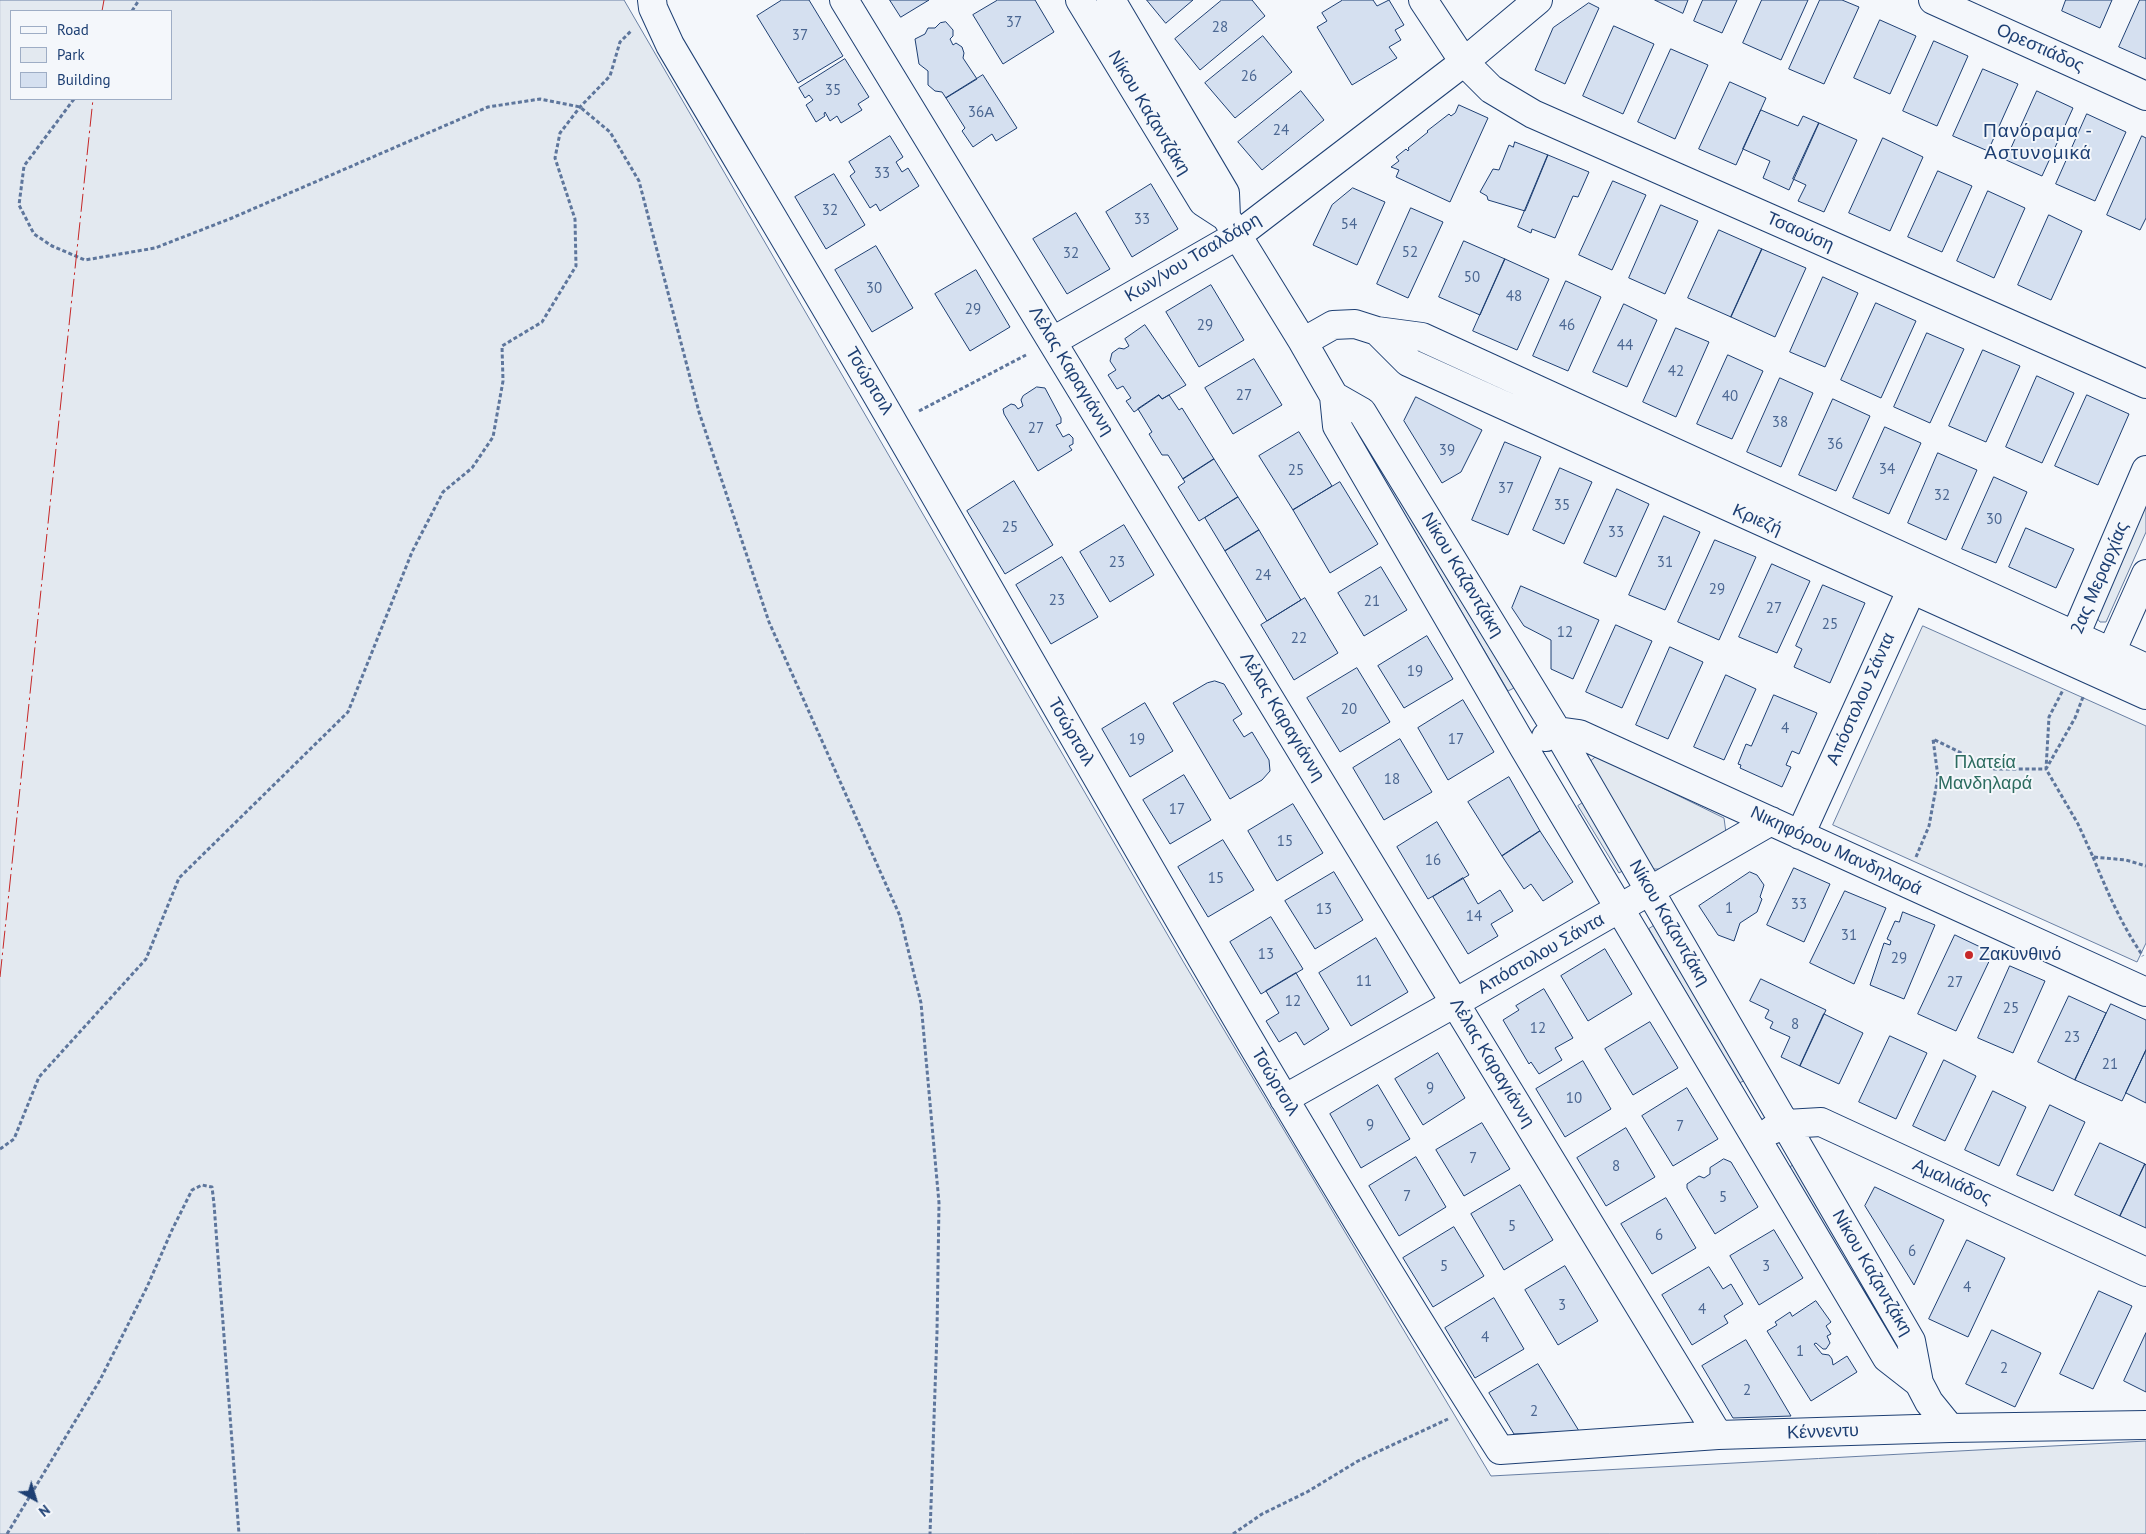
<!DOCTYPE html>
<html>
<head>
<meta charset="utf-8">
<style>
	body { margin:0 }
	#map { position:relative; width:2146px; height:1534px; overflow:hidden; background:#f4f7fb; font-family:"PT Sans",sans-serif }
	canvas { display:block }
	.legend { position:absolute; left:10px; top:10px; width:162px; height:90px; box-sizing:border-box; background:#f4f7fb; border:1px solid #9eadc5; margin:0; padding:6px 9px; list-style:none; font-size:15px; color:#1d3f73 }
	.legend li { display:flex; align-items:center; gap:10px; height:25px }
	.legend b { width:25px; border:1px solid #9eadc5 }
	.north { position:absolute; left:10px; top:1474px; width:50px; height:50px; -webkit-text-stroke:4px #f4f7fb; paint-order:stroke; rotate:141deg; font-size:14px; font-weight:700; line-height:20px; text-align:center; color:#1d3f73 }
	.north::after { content:''; display:block; margin:auto; width:18px; height:22px; background:#1d3f73; clip-path:polygon(50% 0,100% 100%,50% 72%,0 100%) }
</style>
</head>
<body>
<div id="map">
<canvas width="2146" height="1534"></canvas>
<ul class="legend">
<li><b style="height:6px;background:#f4f7fb"></b>Road</li>
<li><b style="height:14px;background:#e3e9f0"></b>Park</li>
<li><b style="height:14px;background:#d5e0f0"></b>Building</li>
</ul>
<div class="north">N</div>
</div>
<script>
const context = document.querySelector('canvas').getContext('2d');
context.lineJoin = 'round';
function fill(path, color) { context.fillStyle = color; context.fill(path, 'evenodd'); }
function strokePath(path, color, width, dash) { context.strokeStyle = color; context.lineWidth = width; context.lineCap = dash ? 'butt' : 'round'; context.setLineDash(dash || []); context.stroke(path); }
function write(font, color, halo, rows, align = 'center') {
  context.font = font + ' "PT Sans",sans-serif'; context.lineWidth = 4; context.setLineDash([]); context.textBaseline = 'middle'; context.strokeStyle = halo; context.fillStyle = color; for (const [text, x, y, turn = 0] of rows) {
    context.save(); context.translate(x, y); context.rotate((+turn || 0) * Math.PI / 180); context.textAlign = isNaN(turn) ? turn : align; if (halo) context.strokeText(text, 0, 0); context.fillText(text, 0, 0); context.restore();
  }
}
const green = new Path2D(`
	M0 0H624L1184 963 1491 1476 2146 1441V1534H0ZM11 11H171V99H11Z
	M1352 417 1514 688 1508 691 1426 551 1345 421Z
	M2146 503V532L2106 622H2100L2096 617Z
	M1923 626 2146 726V943L2137 962 1833 825Z
	M1597 756 1724 818 1726 833 1661 869H1650L1585 766Z
	M1584 802 1624 870 1619 873 1578 806Z
	M1655 925 1746 1080 1739 1083 1649 929Z
	M1794 1165 1904 1353 1899 1356 1788 1168Z`);
fill(green, '#e3e9f0');
strokePath(green, '#687fa3', 1);
const building = new Path2D(`
	M782 0H809L843 56 798 83 757 16Z
	M890 0H929L901 17Z
	M998 0H1035L1054 32 1003 64 973 15Z
	M1147 0H1193L1166 23Z
	M1222 0H1252L1265 16 1200 70 1175 39Z
	M1343 0H1373L1377 6 1389 0 1404 25 1395 30 1401 40 1389 47 1397 58 1352 85 1317 27 1327 21 1322 13Z
	M1655 0H1688L1683 13Z
	M1703 0H1737L1722 33 1694 21Z
	M1762 0H1808L1781 60 1743 43Z
	M1820 0H1842L1859 7 1824 84 1789 69Z
	M2066 0H2112L2100 28 2062 11Z
	M2140 0H2146V59L2119 47Z
	M1589 3 1599 8 1565 84 1535 70 1553 28Z
	M1880 20 1916 36 1890 94 1854 78Z
	M946 22 953 30V36L950 39 953 45 956 43 962 47 964 53 963 58 977 79 946 98 942 92 935 91 928 85V71L919 64 915 39 925 34 928 28H935L940 23Z
	M1614 26 1654 44 1623 114 1583 96Z
	M1263 36 1292 72 1235 118 1205 83Z
	M1934 41 1968 56 1937 126 1903 111Z
	M1671 49 1708 65 1675 139 1638 122Z
	M845 59 869 97 858 104 862 110 841 123 837 116 830 121 825 112 824 114 825 116 816 122 806 105 813 100 809 95 805 98 799 88Z
	M1983 69 2018 84 1988 151 1953 136Z
	M983 75 1017 128 996 141 992 134 973 147 962 131 965 128 946 98Z
	M1730 82 1766 98 1736 165 1699 149Z
	M1301 91 1324 120 1262 170 1238 142Z
	M2037 91 2073 108 2042 176 2006 160Z
	M1459 105 1488 118 1450 202 1396 177 1399 170 1391 167 1399 161 1396 157 1406 149 1408 151 1409 149 1408 148 1428 132 1427 131 1449 114 1451 116 1455 113Z
	M1761 110 1798 126 1803 116 1819 123 1789 190 1763 178 1770 161 1743 149Z
	M2087 114 2126 132 2095 201 2056 184Z
	M1819 123 1857 140 1824 212 1798 201 1806 185 1793 179Z
	M890 136 903 157 896 162 902 172 908 168 919 186 880 211 876 204 870 208 850 176 855 172 849 162Z
	M2142 136 2146 138V218L2140 230 2107 215Z
	M1883 138 1923 157 1890 231 1849 213Z
	M1515 142 1548 155 1525 211 1488 200 1487 196 1480 192 1493 169 1499 170 1509 145 1513 147Z
	M1548 155 1589 172 1578 197 1573 196 1555 238 1532 229 1531 233 1518 227Z
	M1938 171 1972 186 1942 252 1908 237Z
	M834 174 865 225 826 249 795 197Z
	M1613 181 1646 195 1612 270 1579 255Z
	M1151 184 1178 229 1132 257 1106 212Z
	M1353 188 1385 202 1357 265 1313 245 1332 205Z
	M1988 191 2025 208 1994 278 1957 261Z
	M1661 205 1698 221 1665 294 1629 278Z
	M1411 208 1443 222 1408 298 1377 284Z
	M1076 213 1110 269 1067 294 1033 239Z
	M2049 215 2082 231 2051 300 2018 285Z
	M1719 230 1762 249 1731 317 1688 298Z
	M1464 241 1505 259 1480 315 1439 297Z
	M876 246 913 308 872 332 835 270Z
	M1762 249 1806 268 1775 337 1731 317Z
	M1505 259 1549 279 1517 350 1473 331Z
	M976 270 1010 327 970 351 935 294Z
	M1823 277 1858 293 1825 367 1790 352Z
	M1566 281 1601 297 1568 371 1533 356Z
	M1211 285 1244 340 1199 367 1166 312Z
	M1876 303 1916 321 1881 398 1841 380Z
	M1624 304 1657 320 1627 387 1593 372Z
	M1145 325 1186 385 1162 399 1159 395 1134 412 1126 401 1131 398 1123 386 1117 389 1108 375 1116 370 1110 361 1112 353 1119 348 1124 349 1129 346 1125 339Z
	M1676 328 1709 342 1676 417 1643 402Z
	M1927 333 1964 349 1930 423 1894 407Z
	M1983 350 2020 366 1986 442 1949 426Z
	M1728 355 1763 371 1732 439 1697 424Z
	M1254 359 1282 405 1233 434 1205 388Z
	M2037 376 2074 393 2042 463 2006 447Z
	M1780 378 1813 393 1781 467 1747 452Z
	M1037 387 1045 388 1061 418V423L1056 425 1063 437 1069 434 1073 438V444L1069 446 1072 450 1038 471 1004 414 1003 409 1011 404 1015 405 1018 409 1023 406 1021 400 1023 396Z
	M1159 395 1162 399 1169 395 1179 410 1182 408 1214 459 1183 479 1168 455H1162L1149 434 1152 432 1138 409Z
	M2087 395 2129 414 2098 485 2055 466Z
	M1416 397 1482 430 1461 472 1442 483 1404 421Z
	M1833 399 1870 416 1836 491 1799 475Z
	M1885 427 1921 443 1889 514 1853 498Z
	M1299 432 1332 486 1293 510 1259 456Z
	M1505 442 1541 457 1508 535 1472 520Z
	M1938 453 1977 470 1946 540 1908 523Z
	M1214 459 1238 497 1199 521 1178 487 1185 482 1183 479Z
	M1560 468 1592 482 1564 544 1533 530Z
	M1994 477 2027 492 1996 563 1962 549Z
	M1014 481 1053 545 1005 574 967 511Z
	M1340 482 1378 544 1330 573 1293 510Z
	M1617 489 1649 504 1616 577 1584 563Z
	M1238 497 1259 530 1225 551 1205 518Z
	M1664 516 1700 532 1665 610 1629 595Z
	M1124 525 1154 575 1110 602 1080 552Z
	M2026 528 2074 549 2056 588 2009 567Z
	M1259 530 1301 600 1267 621 1225 551Z
	M1715 540 1756 557 1719 640 1678 622Z
	M1062 557 1098 617 1051 644 1016 585Z
	M1772 564 1810 581 1777 653 1739 637Z
	M1381 567 1407 610 1364 636 1338 593Z
	M1823 585 1865 603 1830 683 1794 667 1802 649 1796 646Z
	M1521 586 1599 620 1573 679 1551 669V640L1524 626 1512 608Z
	M1305 598 1338 653 1294 680 1261 625Z
	M1616 625 1652 641 1622 708 1586 692Z
	M1427 636 1453 679 1404 708 1378 666Z
	M1670 647 1703 662 1668 739 1636 725Z
	M1357 668 1390 722 1340 752 1307 698Z
	M1726 675 1756 689 1724 760 1694 747Z
	M1215 681 1224 684 1242 714 1233 720 1244 737 1252 732 1269 760 1270 771 1262 780 1230 799 1173 703 1207 683Z
	M1774 695 1817 713 1799 754 1792 751 1786 765 1791 767 1782 787 1740 768 1741 765 1738 764 1746 744 1751 746Z
	M1463 700 1494 752 1448 780 1418 728Z
	M1145 703 1173 751 1130 777 1102 729Z
	M1400 739 1432 792 1384 820 1353 768Z
	M1184 775 1211 820 1170 844 1143 800Z
	M1509 777 1540 831 1502 856 1468 802Z
	M1293 804 1323 853 1277 881 1248 831Z
	M1437 822 1469 875 1428 899 1397 847Z
	M1540 831 1573 882 1543 901 1531 884 1524 889 1502 856Z
	M1223 840 1254 890 1208 917 1178 867Z
	M1794 868 1830 884 1804 942 1767 925Z
	M1334 872 1363 920 1315 949 1285 901Z
	M1750 872 1757 875 1764 885 1760 897 1762 899 1757 912 1740 923 1734 941 1718 935 1699 906Z
	M1463 878 1478 904 1500 890 1513 911 1491 924 1498 936 1468 954 1433 897Z
	M1845 891 1886 908 1854 984 1810 963Z
	M1903 912 1935 925 1904 999 1870 985 1884 943 1890 945 1891 941 1887 939 1895 921 1899 922Z
	M1271 917 1303 969 1261 994 1230 942Z
	M1955 935 1993 953 1956 1031 1918 1014Z
	M1376 938 1408 992 1351 1026 1319 973Z
	M1605 949 1632 994 1588 1021 1561 976Z
	M2010 966 2045 981 2013 1053 1978 1038Z
	M1296 973 1329 1029 1304 1045 1296 1032 1279 1042 1266 1021 1279 1013 1266 991Z
	M1761 979 1826 1010 1800 1066 1781 1057 1790 1037 1770 1028 1773 1022 1765 1018 1769 1010 1750 1001Z
	M1544 989 1573 1038 1555 1048 1562 1060 1539 1074 1531 1062 1529 1064 1503 1020 1519 1010 1516 1006Z
	M2069 996 2106 1013 2075 1080 2038 1062Z
	M2111 1004 2146 1020V1050L2122 1101 2075 1080Z
	M1824 1014 1863 1033 1839 1084 1800 1066Z
	M1650 1022 1678 1068 1633 1095 1605 1049Z
	M1890 1036 1927 1053 1896 1119 1859 1102Z
	M2146 1050V1103L2126 1093Z
	M1438 1053 1465 1098 1423 1125 1395 1079Z
	M1944 1060 1976 1076 1945 1141 1913 1126Z
	M1583 1061 1611 1109 1565 1137 1536 1089Z
	M1378 1085 1410 1139 1361 1168 1330 1114Z
	M1687 1088 1718 1139 1673 1166 1642 1116Z
	M1993 1091 2026 1107 1999 1166 1965 1150Z
	M2050 1105 2085 1122 2053 1191 2017 1175Z
	M1482 1123 1510 1169 1464 1196 1436 1150Z
	M1626 1128 1655 1177 1606 1206 1577 1158Z
	M2100 1143 2145 1164 2120 1216 2075 1195Z
	M1416 1157 1446 1207 1399 1236 1369 1186Z
	M1724 1159 1731 1162 1758 1207 1715 1234 1687 1188V1184L1699 1176 1704 1178 1710 1174V1168Z
	M2145 1164 2146 1165V1228L2120 1216Z
	M1520 1185 1553 1240 1504 1270 1471 1214Z
	M1875 1187 1944 1220 1914 1285 1865 1206Z
	M1666 1198 1696 1248 1652 1274 1621 1224Z
	M1454 1227 1484 1276 1433 1307 1403 1258Z
	M1774 1230 1803 1278 1759 1305 1730 1256Z
	M1967 1240 2005 1258 1968 1337 1929 1319Z
	M1565 1266 1598 1321 1558 1345 1525 1290Z
	M1709 1267 1723 1289 1731 1284 1743 1304 1724 1316 1728 1323 1692 1345 1662 1295Z
	M2099 1291 2132 1306 2093 1389 2060 1374Z
	M1494 1298 1524 1349 1475 1378 1445 1328Z
	M1816 1301 1831 1322 1826 1326 1831 1334 1827 1336 1830 1343 1826 1349H1823L1816 1343 1814 1344 1822 1354 1829 1355 1832 1359 1833 1365 1847 1356 1857 1372 1811 1401 1767 1331 1777 1325 1775 1322 1790 1312 1792 1316Z
	M1992 1330 2041 1353 2015 1407 1966 1384Z
	M2146 1333V1392L2124 1381Z
	M1746 1340 1791 1416 1733 1418 1702 1366Z
	M1538 1364 1579 1431 1514 1434 1489 1393Z`);
fill(building, '#d5e0f0');
strokePath(building, '#1d3f73', 1);
const minor = new Path2D(`
	M652 0 653 8 670 45C745 172 821 298 895 426 1094 769 1286 1116 1500 1450L1718 1435 1950 1428 2146 1425
	M844 0 1718 1435
	M1080 0 1203 202 1226 217 1303 342 1334 396 1337 426 1524 748 1887 1358 1919 1383
	M1111 0 1225 193 1226 217
	M1423 0 1464 62 1491 89 1533 114 2146 384
	M1933 0 2146 96
	M1377 331 1408 362 2146 695
	M1053 341 1238 235 1464 62 1538 0
	M1303 342 1333 325 1355 324 1377 331 1422 337 2146 668
	M1334 396 1362 412 1557 731 1911 1341 1919 1383 1929 1402 1950 1428
	M2068 652 2146 470
	M2104 668 2146 574
	M1546 737 1557 731 1579 734 2146 992
	M1800 835 1919 573
	M1284 1099 1455 1003 1771 821
	M1772 1130 1786 1124 1821 1122 2146 1272`);
strokePath(minor, '#1d3f73', 30);
strokePath(new Path2D(`
	M132 11 139 0
	M74 99 24 166 19 205 34 234 52 246 85 260 155 248 232 218 488 107 540 99 580 107 610 132 639 181 699 412 769 622 900 916 921 1003 939 1203 937 1332 930 1534
	M919 411 1026 355
	M2083 697 2075 718 2046 769 2078 824 2093 857 2126 860 2146 866
	M1916 857 1929 826 1938 777 1933 739 1994 769H2046L2049 717 2063 690
	M2093 857C2107 891 2122 926 2143 956
	M0 1149 14 1139 39 1077 146 959 179 878 348 712 412 552 443 492 472 468 493 437 503 381 502 346 542 322 576 266 575 219 555 158 560 133 580 107 610 76 620 42 632 30
	M7 1534 100 1380 147 1287 172 1230 192 1190 202 1185 212 1187 214 1204 239 1534
	M1233 1534 1262 1514 1307 1492 1358 1461 1448 1419`), '#5e769c', 3, [4, 2.5]);
strokePath(minor, '#f4f7fb', 28);
strokePath(new Path2D(`
	M102 11 104 0
	M0 977 93 99`), '#c62828', 1, [18, 4, 2.5, 4]);
for (const [x, y, r, color] of [
	[1969,955,5,"#c62828"]
]) { const dot = new Path2D(); dot.arc(x, y, r, 0, 2 * Math.PI); context.fillStyle = color; context.fill(dot); strokePath(dot, '#f4f7fb', 2); }
write('15px', '#4b6792', null, [
	["37",1014,23],
	["28",1220,28],
	["37",800,36],
	["26",1249,77],
	["35",833,91],
	["36Α",981,113],
	["24",1281,131],
	["33",882,174],
	["32",830,211],
	["33",1142,220],
	["54",1349,225],
	["52",1410,253],
	["32",1071,254],
	["50",1472,278],
	["30",874,289],
	["48",1514,297],
	["29",973,310],
	["29",1205,326],
	["46",1567,326],
	["44",1625,346],
	["42",1676,372],
	["27",1244,396],
	["40",1730,397],
	["38",1780,423],
	["27",1036,429],
	["36",1835,445],
	["39",1447,451],
	["34",1887,470],
	["25",1296,471],
	["37",1506,489],
	["32",1942,496],
	["35",1562,506],
	["30",1994,520],
	["25",1010,528],
	["33",1616,533],
	["23",1117,563],
	["31",1665,563],
	["24",1263,576],
	["29",1717,590],
	["23",1057,601],
	["21",1372,602],
	["27",1774,609],
	["25",1830,625],
	["12",1565,633],
	["22",1299,639],
	["19",1415,672],
	["20",1349,710],
	["4",1785,729],
	["19",1137,740],
	["17",1456,740],
	["18",1392,780],
	["17",1177,810],
	["15",1285,842],
	["16",1433,861],
	["15",1216,879],
	["33",1799,905],
	["1",1729,909],
	["13",1324,910],
	["14",1474,917],
	["31",1849,936],
	["13",1266,955],
	["29",1899,959],
	["11",1364,982],
	["27",1955,983],
	["12",1293,1002],
	["25",2011,1009],
	["8",1795,1025],
	["12",1538,1029],
	["23",2072,1038],
	["21",2110,1065],
	["9",1430,1089],
	["10",1574,1099],
	["9",1370,1126],
	["7",1680,1127],
	["7",1473,1159],
	["8",1616,1167],
	["7",1407,1197],
	["5",1723,1198],
	["5",1512,1227],
	["6",1659,1236],
	["6",1912,1252],
	["5",1444,1267],
	["3",1766,1267],
	["4",1967,1288],
	["3",1562,1306],
	["4",1702,1310],
	["4",1485,1338],
	["1",1800,1352],
	["2",2004,1369],
	["2",1747,1391],
	["2",1534,1412]
]);
write('18px', '#1d3f73', '#f4f7fb', [
	["Ορεστιάδος",2040,48,24],
	["Νίκου Καζαντζάκη",1149,113,59],
	["Τσαούση",1800,232,24],
	["Κων/νου Τσαλδάρη",1193,258,-31],
	["Λέλας Καραγιάννη",1071,371,59],
	["Τσώρτσιλ",869,381,59],
	["Κριεζή",1757,520,24],
	["Νίκου Καζαντζάκη",1462,575,59],
	["2ας Μεραρχίας",2100,578,-67],
	["Απόστολου Σάντα",1861,699,-66],
	["Λέλας Καραγιάννη",1282,717,59],
	["Τσώρτσιλ",1071,732,60],
	["Νικηφόρου Μανδηλαρά",1836,851,25],
	["Νίκου Καζαντζάκη",1669,923,60],
	["Απόστολου Σάντα",1541,954,-30],
	["Λέλας Καραγιάννη",1492,1063,59],
	["Τσώρτσιλ",1275,1082,59],
	["Αμαλιάδος",1952,1182,25],
	["Νίκου Καζαντζάκη",1872,1273,60],
	["Κέννεντυ",1823,1432,-2]
]);
write('18px', '#2c6c60', '#f4f7fb', [
	["Πλατεία",1985,763],
	["Μανδηλαρά",1985,784]
]);
write('18px', '#1d3f73', '#f4f7fb', [
	["Ζακυνθινό",1979,955]
], 'left');
context.letterSpacing = '1px';
write('19px', '#1d3f73', '#f4f7fb', [
	["Πανόραμα -",2038,132],
	["Αστυνομικά",2038,154]
]);
context.letterSpacing = '0px';
</script>
</body>
</html>
